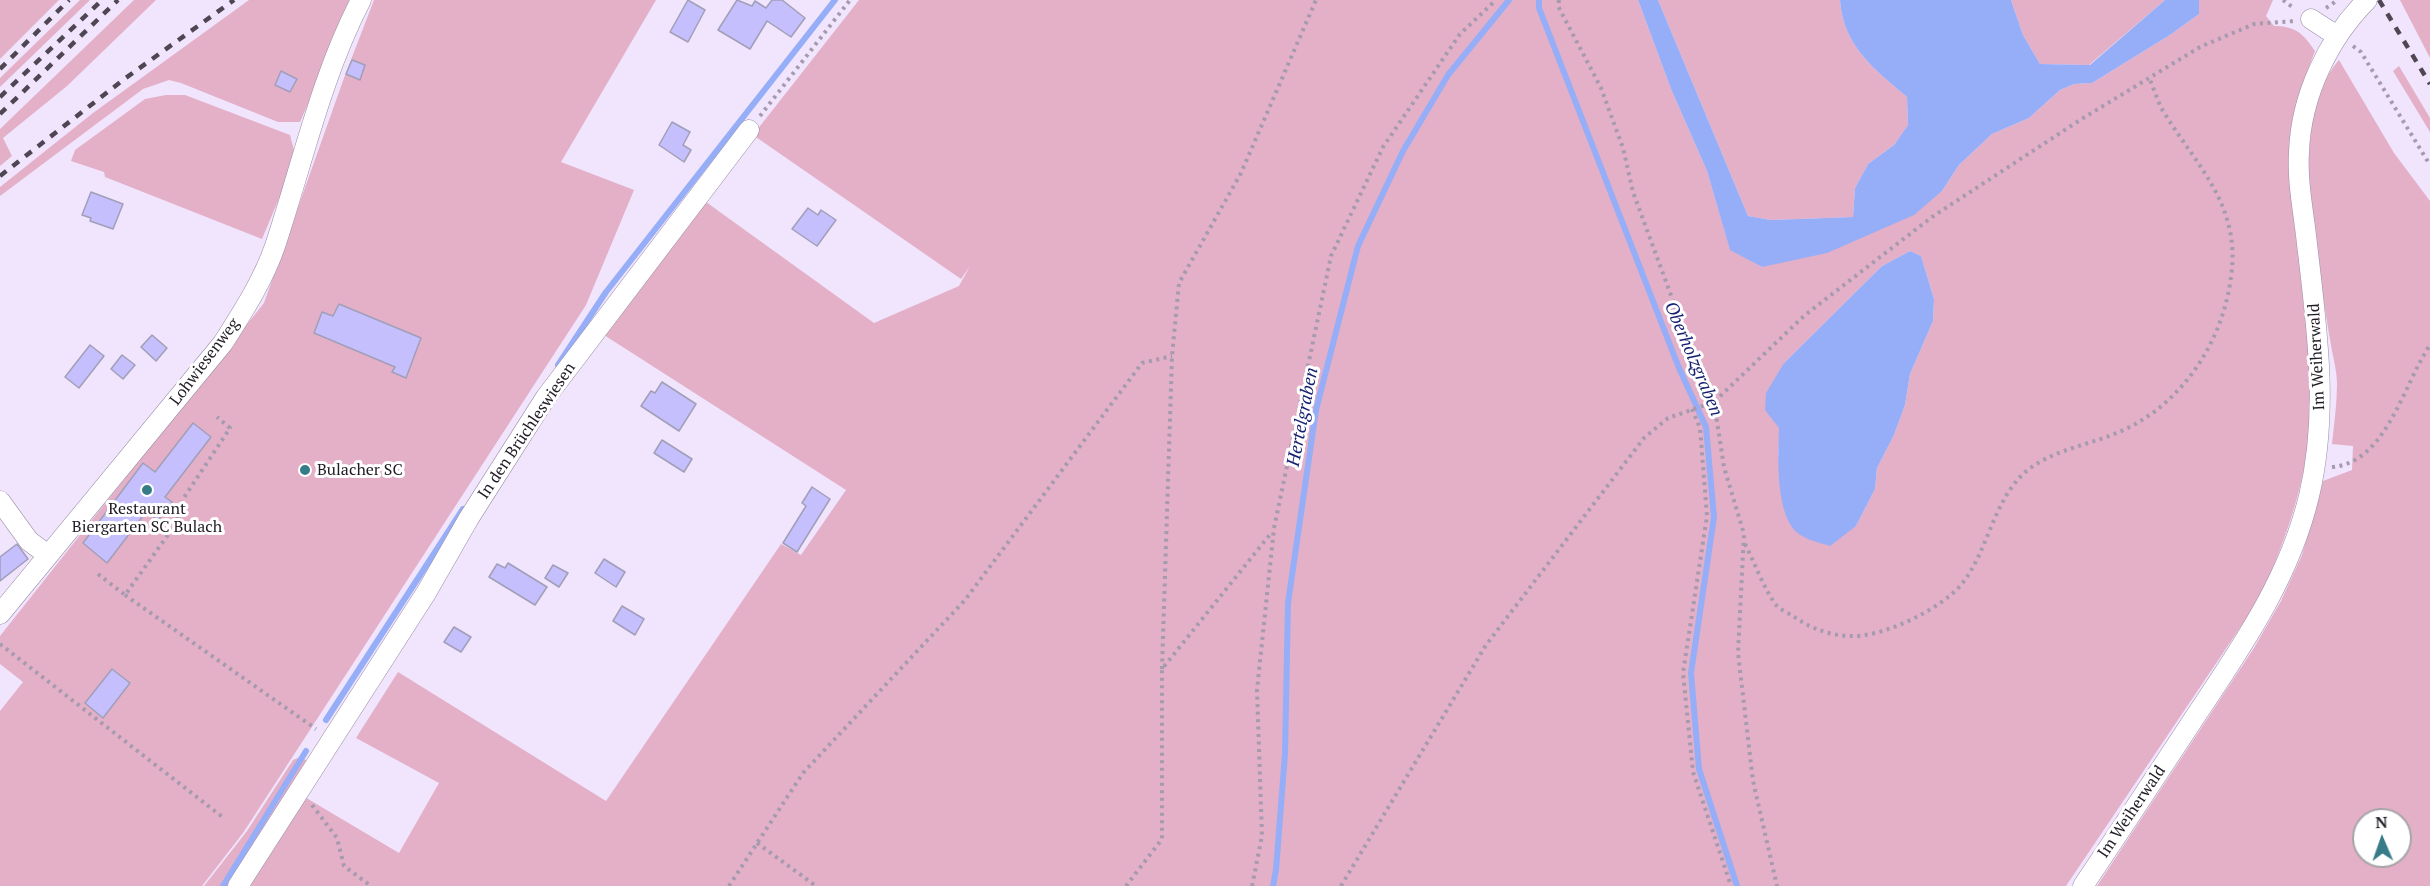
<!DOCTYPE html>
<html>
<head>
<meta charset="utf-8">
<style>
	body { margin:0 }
	#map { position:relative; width:2430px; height:886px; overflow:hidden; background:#f1e4fd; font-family:"PT Serif",serif }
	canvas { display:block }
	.north { position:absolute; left:2352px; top:808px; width:60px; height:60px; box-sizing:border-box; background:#fff; border:2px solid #a6a4a7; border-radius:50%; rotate:358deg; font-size:16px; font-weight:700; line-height:24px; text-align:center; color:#201b24 }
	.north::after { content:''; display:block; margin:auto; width:21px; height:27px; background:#367c88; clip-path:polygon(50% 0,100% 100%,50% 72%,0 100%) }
</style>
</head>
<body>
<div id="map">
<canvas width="2430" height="886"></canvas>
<div class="north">N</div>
</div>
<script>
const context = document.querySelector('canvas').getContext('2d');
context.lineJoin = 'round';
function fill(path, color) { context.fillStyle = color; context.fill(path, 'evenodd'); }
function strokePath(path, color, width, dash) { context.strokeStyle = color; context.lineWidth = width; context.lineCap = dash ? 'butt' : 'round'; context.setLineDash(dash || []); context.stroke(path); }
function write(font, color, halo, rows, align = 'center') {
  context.font = font + ' "PT Serif",serif'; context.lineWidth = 6; context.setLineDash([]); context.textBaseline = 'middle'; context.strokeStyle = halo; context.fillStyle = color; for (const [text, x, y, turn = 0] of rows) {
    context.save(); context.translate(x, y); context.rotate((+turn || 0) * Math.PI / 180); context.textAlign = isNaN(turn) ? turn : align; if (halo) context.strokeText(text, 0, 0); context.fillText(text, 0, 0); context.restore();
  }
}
fill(new Path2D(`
	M0 0H59L0 59Z
	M80 0H90L0 87V78Z
	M134 0H156L67 86 3 138 12 156 0 166V129Z
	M249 0H354L300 122H278L181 83 169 80 143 89 0 196V187L93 113Z
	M374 0H656L561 162 634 190 586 305 243 833 202 886H0V711L23 682 0 664V636L264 303 344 78Z
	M859 0H1638L1671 89 1707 171 1730 249 1762 267 1942 191 1959 165 1992 134 2029 118 2060 90 2074 84 2092 83 2170 35 2199 14V0H2273L2266 16 2274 26C2295 26 2303 33 2315 51 2304 80 2291 111 2290 143 2287 221 2310 299 2312 378 2315 456 2291 531 2258 601L2066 886H204L247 831 293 760 300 757 306 760 303 796 399 853 439 783 356 738 398 672 606 801 781 544 801 555 846 490 604 335 706 202 874 323 959 286 970 266 961 279 753 135ZM1910 251 1921 256 1934 299 1933 321 1910 374 1905 405 1894 435 1877 468 1875 489 1856 526 1778 456 1784 363 1882 266Z
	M1658 0H1840C1843 46 1874 69 1907 97L1908 125 1894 145 1868 164 1855 188 1853 217 1771 220 1748 216Z
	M2011 0H2165L2089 65 2040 64 2023 35Z
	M2400 0H2430V58Z
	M2339 60 2394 153 2430 201V886H2097L2254 648 2281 601 2302 555 2323 481 2352 470 2353 446 2332 444C2334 424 2337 404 2337 384 2337 370 2332 354 2330 339 2319 264 2284 122 2339 60ZM2364 820H2400V856H2364Z
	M2399 66 2430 118V132L2393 71Z
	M166 95H185L290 135 296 158 262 239 105 177 104 172 71 161 75 150 145 99Z`), '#e3b0c8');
fill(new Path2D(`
	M1638 0H1658L1748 216 1771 220 1853 217 1855 188 1868 164 1894 145 1908 125 1907 97C1874 69 1843 46 1840 0H2011L2023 35 2040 64 2090 65 2165 0H2199V14L2170 35 2092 83 2074 84 2060 90 2029 118 1992 134 1959 165 1942 191 1914 215 1827 253 1762 267 1730 250 1707 171 1671 89Z
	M1910 251 1921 256 1934 299 1933 321 1910 374 1905 405 1894 435 1877 468 1875 489 1856 526 1830 546C1821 543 1807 540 1799 534 1775 517 1778 455 1779 428L1765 410 1766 393 1784 363 1882 266Z`), '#96aef7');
strokePath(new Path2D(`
	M1539 0V8L1679 368 1706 427 1714 517 1691 673 1699 769 1737 886
	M558 365 606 292 835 0
	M326 720 463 509
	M223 886 306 751
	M1273 886 1276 870 1285 754 1288 603 1316 410 1358 246 1403 151 1448 75 1509 0`), '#96aef7', 6);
const building = new Path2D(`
	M688 0 705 10 688 42 670 32Z
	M737 0 752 6 755 1 766 8 772 0H782L805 18 791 37 767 21 750 49 718 30Z
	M352 60 365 65 360 80 346 74Z
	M281 71 297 79 290 92 275 85Z
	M672 122 690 132 683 145 691 150 684 162 659 145Z
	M91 192 123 204 113 229 90 221 91 218 82 215Z
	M808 208 818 215 821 210 836 220 817 246 792 229Z
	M339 304 421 338 406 378 392 372 395 367 314 333 322 312 333 316Z
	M152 335 167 348 156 361 141 347Z
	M90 345 104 356 79 388 65 377Z
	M122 355 135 365 123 379 111 369Z
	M662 382 696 404 679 431 641 406 651 391 655 393Z
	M193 423 211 437 165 497 172 502 158 520 146 512 107 563 83 543 143 463 155 472Z
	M662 440 692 459 684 472 654 453Z
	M812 487 830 499 797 552 783 543 806 506 802 503Z
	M17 544 28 559 0 581V557Z
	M604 559 625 572 616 587 595 573Z
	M508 563 547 587 535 605 489 577 497 564 505 568Z
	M553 565 568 573 559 587 545 578Z
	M622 606 644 619 635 635 613 621Z
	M454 627 471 637 461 652 444 642Z
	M112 669 130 683 103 718 85 703Z`);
fill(building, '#c5bffd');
strokePath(building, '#a19fb8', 1.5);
const minor = new Path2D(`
	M2311 19 2337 36
	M0 501 29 541 48 555
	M0 614 223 343C242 313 263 281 275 246 302 165 321 77 361 0
	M238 886 426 593 469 518 546 397 749 130
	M2083 886C2120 831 2157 775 2193 720 2240 649 2289 580 2309 496 2329 412 2317 329 2307 244 2304 214 2297 183 2299 152 2301 96 2328 39 2367 0`);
strokePath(minor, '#998da4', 21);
strokePath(new Path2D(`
	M1559 0 1558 6 1601 88 1623 148 1633 192 1704 385 1714 402 1724 467 1744 534 1738 653 1753 781 1777 886
	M2283 0 2295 9
	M2326 8 2338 0
	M2353 46 2361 52 2430 165
	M760 116 850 0
	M1692 409 1700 428 1707 516 1683 673 1693 772 1731 886
	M2332 467C2386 463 2403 385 2430 345
	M1745 544C1754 561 1765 592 1777 606 1781 610 1788 613 1793 616 1810 628 1828 635 1849 636 1882 638 1939 610 1961 585 1989 551 1993 497 2029 469 2056 449 2089 445 2119 432 2181 406 2223 342 2231 277 2241 206 2199 169 2165 114 2158 104 2155 91 2150 80
	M98 574 125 595 175 525 183 499 230 428 217 417
	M125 595 316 729
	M0 644 225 819
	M1162 669 1172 356 1179 283 1241 173 1316 0
	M312 805 337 838 344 866 371 886
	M757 843 816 886
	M729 886 803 773 965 600 1142 363 1172 356
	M1126 886 1162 839V669L1272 532
	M1252 886 1262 836 1257 690 1274 528 1331 256 1383 147 1460 34 1496 0
	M1341 886 1486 645 1644 438 1668 418 1714 402 1805 315 1932 217 2080 120 2200 47 2254 24 2295 21`), '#a59aae', 4, [3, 4.5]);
strokePath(minor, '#fff', 20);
strokePath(new Path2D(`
	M2379 0 2430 84
	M0 69 69 0
	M0 97 102 0
	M0 114 118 0
	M0 176 123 80 234 0`), '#4e4753', 4.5, [8, 8]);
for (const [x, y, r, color] of [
	[305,470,6,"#367c88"],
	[147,490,6,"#367c88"]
]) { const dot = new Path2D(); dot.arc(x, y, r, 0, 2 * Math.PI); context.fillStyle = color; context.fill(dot); strokePath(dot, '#fff', 2); }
write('16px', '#201b24', '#fff', [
	["Im Weiherwald",2317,357,-93],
	["Lohwiesenweg",205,362,-53],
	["In den Brüchleswiesen",527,431,-56],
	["Im Weiherwald",2132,812,-56]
]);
write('16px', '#201b24', '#fff', [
	["Bulacher SC",317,470],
	["Restaurant",147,509,"center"],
	["Biergarten SC Bulach",147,527,"center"]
], 'left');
write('italic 18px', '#151f70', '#fff', [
	["Oberholzgraben",1693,359,67],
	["Hertelgraben",1303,417,-79]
]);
</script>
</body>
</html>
